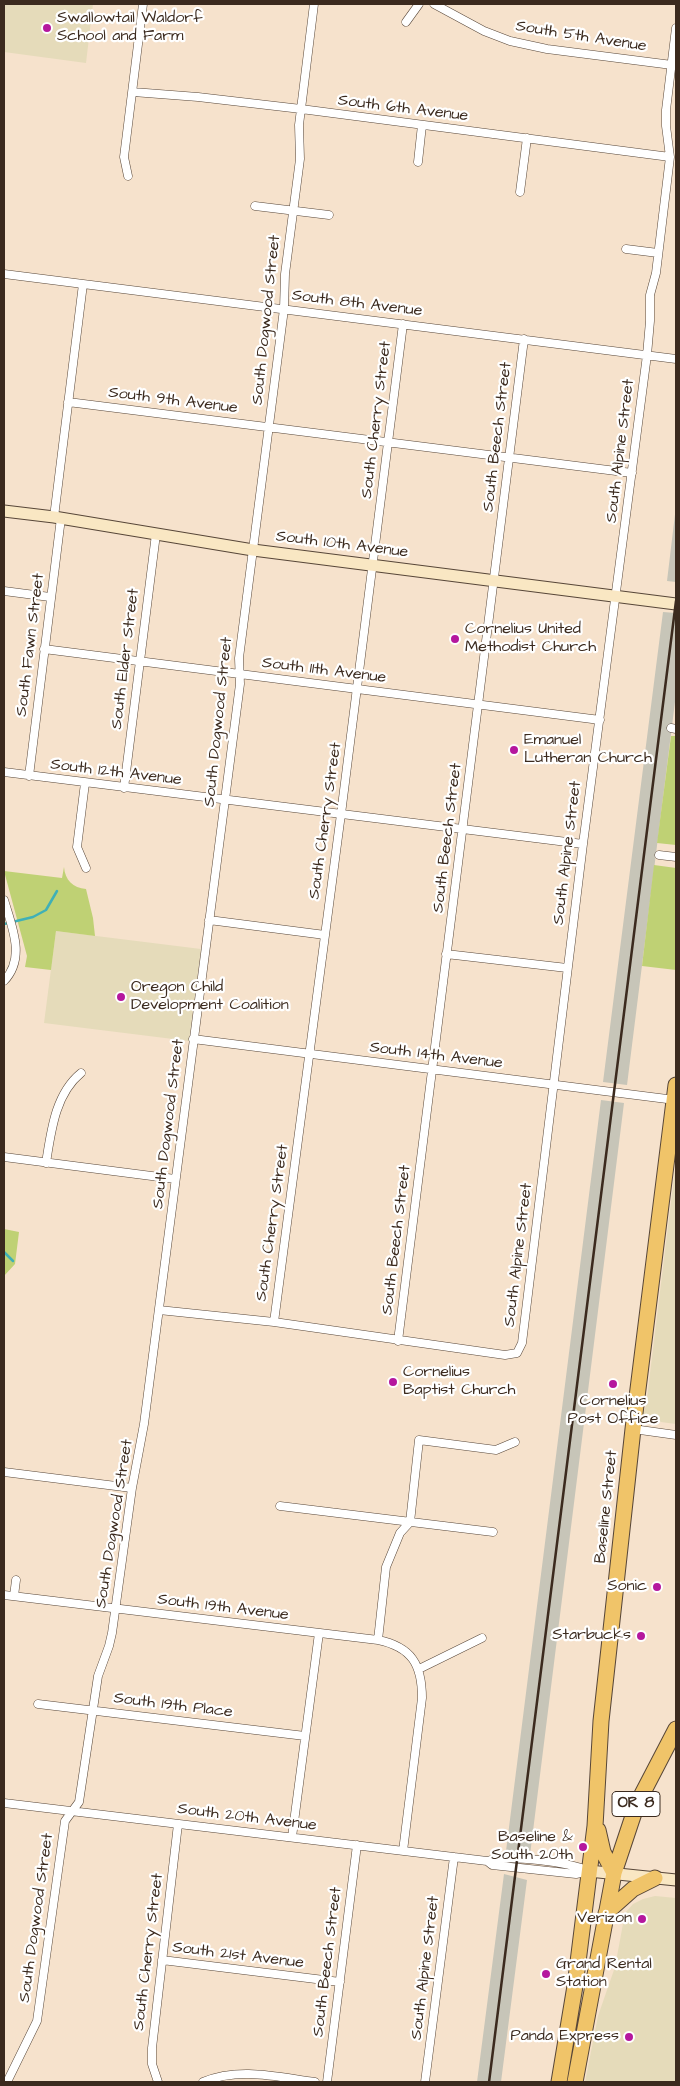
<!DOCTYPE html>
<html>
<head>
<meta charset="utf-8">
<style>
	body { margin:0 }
	#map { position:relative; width:680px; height:2086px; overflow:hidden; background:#f6e2cc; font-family:"Architects Daughter",sans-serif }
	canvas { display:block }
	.frame { position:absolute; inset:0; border:5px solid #3b2a1e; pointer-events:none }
</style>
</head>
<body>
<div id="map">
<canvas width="680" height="2086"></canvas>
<div class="frame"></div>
</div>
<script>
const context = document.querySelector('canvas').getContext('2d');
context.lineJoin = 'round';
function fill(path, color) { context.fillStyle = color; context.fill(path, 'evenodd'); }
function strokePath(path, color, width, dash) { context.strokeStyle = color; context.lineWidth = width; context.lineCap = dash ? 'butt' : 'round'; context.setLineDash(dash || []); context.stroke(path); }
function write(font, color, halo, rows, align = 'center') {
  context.font = font + ' "Architects Daughter",sans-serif'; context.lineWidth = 4.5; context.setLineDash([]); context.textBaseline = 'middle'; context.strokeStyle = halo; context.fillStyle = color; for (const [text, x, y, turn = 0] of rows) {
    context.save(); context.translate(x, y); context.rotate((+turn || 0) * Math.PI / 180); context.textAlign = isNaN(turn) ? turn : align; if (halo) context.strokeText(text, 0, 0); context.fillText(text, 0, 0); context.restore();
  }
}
fill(new Path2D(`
	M4 4H93L86 63 4 52Z
	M56 931 201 949 189 1041 44 1023Z
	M676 1161V1424L646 1420 642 1415 646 1406Z
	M655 1896 676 1898V2082H585L598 2016 615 1967 625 1913 633 1904 643 1899Z`), '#e5dbba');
fill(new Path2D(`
	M676 506V582L667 581Z
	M663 612 676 613V694L627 1085 603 1082Z
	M601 1100 624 1103 530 1855 506 1851Z
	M504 1874 527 1880 501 2082H477Z`), '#c7c5b8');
fill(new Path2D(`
	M671 736H676V845L657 843Z
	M654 865 676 868V970L642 966Z
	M64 867C65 880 73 888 86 889L93 918 95 936 56 931 51 970 25 967 27 956 4 871 62 878Z
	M4 1229 19 1232 15 1264 4 1276Z`), '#bfd174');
strokePath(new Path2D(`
	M4 924 33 917 46 910 57 891
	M4 1252 13 1261`), '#3fb0b7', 2.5);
const street = new Path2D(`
	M434 4 484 31 510 41 547 49 672 65
	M406 22 419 4
	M133 92 198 97 301 109 670 157
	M418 162 422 125
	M128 176 124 157 143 4
	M520 192 527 138
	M255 206 329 215
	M626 249 658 253
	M4 274 676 359
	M68 402 632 473
	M54 517 83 284
	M4 591 50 597
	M44 649 600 720
	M671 728 676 729
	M4 772 583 844
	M29 776 61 518
	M85 783 77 847 86 868
	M124 788 156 534
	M659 855 676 857
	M4 900C12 927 26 958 4 981
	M209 920 325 935
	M446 954 567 968
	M193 1039 675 1100
	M4 1157 175 1179
	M46 1163C51 1132 55 1094 81 1073
	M159 1310 274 1322 505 1355 517 1353 522 1343 583 844 647 355 650 321V295L656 273 670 157 666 126V110L676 28
	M274 1322 341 814 403 324
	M398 1341 524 339
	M633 1429 676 1435
	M4 1472 132 1488
	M280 1506 493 1532
	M4 1595 378 1640C412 1647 422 1665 422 1698L403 1851
	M14 1596 16 1580
	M378 1640 386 1567 400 1533 410 1522 419 1440 496 1450 515 1442
	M419 1669 482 1638
	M38 1704 305 1736
	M4 1803 487 1861 492 1865 576 1874 589 1871
	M292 1837 319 1633
	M487 1861C508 1854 568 1862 589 1871
	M162 1960 340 1982
	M7 2082 37 2021 65 1821 79 1802 98 1676 109 1646 112 1633 132 1488 144 1424 240 684 239 658 284 309 285 274 300 159 299 125 314 4
	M158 2082 152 2064V2048L178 1824
	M203 2082C239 2067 277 2077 315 2082
	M327 2082 357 1845
	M425 2082 454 1857`);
const secondary = new Path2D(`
	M4 511 54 517 253 550 676 604
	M589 1871 676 1880`);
const highway = new Path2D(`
	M598 1830 603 1852 614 1873
	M606 1913 633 1889 655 1878
	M559 2082 575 1986 595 1826 601 1721 633 1429 676 1085
	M575 2082 614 1873 637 1804 676 1729`);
strokePath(street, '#574638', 9);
strokePath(secondary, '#574638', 13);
strokePath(highway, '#574638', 17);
strokePath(street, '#fff', 8);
strokePath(secondary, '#f9e7c3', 11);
strokePath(highway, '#f0c469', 15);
strokePath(new Path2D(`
	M489 2082 676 601`), '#3b2a1e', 2.5);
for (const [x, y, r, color] of [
	[47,28,5,"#b5179e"],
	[455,639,5,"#b5179e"],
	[514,750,5,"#b5179e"],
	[121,997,5,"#b5179e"],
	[393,1382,5,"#b5179e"],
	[613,1384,5,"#b5179e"],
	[657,1587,5,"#b5179e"],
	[641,1636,5,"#b5179e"],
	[583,1847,5,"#b5179e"],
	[642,1919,5,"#b5179e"],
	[546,1974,5,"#b5179e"],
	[629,2037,5,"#b5179e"]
]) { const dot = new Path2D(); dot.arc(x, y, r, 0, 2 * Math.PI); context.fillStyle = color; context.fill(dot); strokePath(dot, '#fff', 2); }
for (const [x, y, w] of [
	[636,1804,48]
]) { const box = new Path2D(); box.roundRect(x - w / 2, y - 12.5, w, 25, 4); context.fillStyle = '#fff'; context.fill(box); strokePath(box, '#3b2a1e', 1); }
write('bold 15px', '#3b2a1e', null, [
	["OR 8",636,1804]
]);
write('16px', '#3b2a1e', '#fff', [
	["Swallowtail Waldorf",57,19],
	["School and Farm",57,37],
	["Cornelius United",465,630],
	["Methodist Church",465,648],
	["Emanuel",524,741],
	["Lutheran Church",524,759],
	["Oregon Child",131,988],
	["Development Coalition",131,1006],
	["Cornelius",403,1373],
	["Baptist Church",403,1391],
	["Cornelius",613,1402,"center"],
	["Post Office",613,1420,"center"],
	["Sonic",647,1587,"right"],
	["Starbucks",631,1636,"right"],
	["Baseline &",573,1838,"right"],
	["South 20th",573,1856,"right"],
	["Verizon",632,1919,"right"],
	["Grand Rental",556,1965],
	["Station",556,1983],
	["Panda Express",619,2037,"right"]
], 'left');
write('16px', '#3b2a1e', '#fff', [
	["South 5th Avenue",581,37,9],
	["South 6th Avenue",403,109,7],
	["South 8th Avenue",357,304,7],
	["South Dogwood Street",267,320,-84],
	["South 9th Avenue",173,401,7],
	["South Cherry Street",377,420,-83],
	["South Beech Street",498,437,-83],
	["South Alpine Street",621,451,-83],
	["South 10th Avenue",342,545,7],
	["South Fawn Street",31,645,-83],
	["South Elder Street",126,659,-83],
	["South 11th Avenue",324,671,7],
	["South Dogwood Street",219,722,-84],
	["South 12th Avenue",116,773,7],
	["South Cherry Street",326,821,-82],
	["South Beech Street",448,838,-83],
	["South Alpine Street",568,853,-83],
	["South 14th Avenue",436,1056,7],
	["South Dogwood Street",169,1124,-83],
	["South Cherry Street",273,1223,-82],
	["South Beech Street",397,1240,-83],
	["South Alpine Street",519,1255,-83],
	["Baseline Street",607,1507,-84],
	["South Dogwood Street",115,1524,-81],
	["South 19th Avenue",223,1608,7],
	["South 19th Place",173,1706,7],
	["South 20th Avenue",247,1818,7],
	["South Dogwood Street",37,1918,-82],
	["South Cherry Street",149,1952,-83],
	["South 21st Avenue",238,1956,7],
	["South Beech Street",328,1962,-83],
	["South Alpine Street",426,1968,-83]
]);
</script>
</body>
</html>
